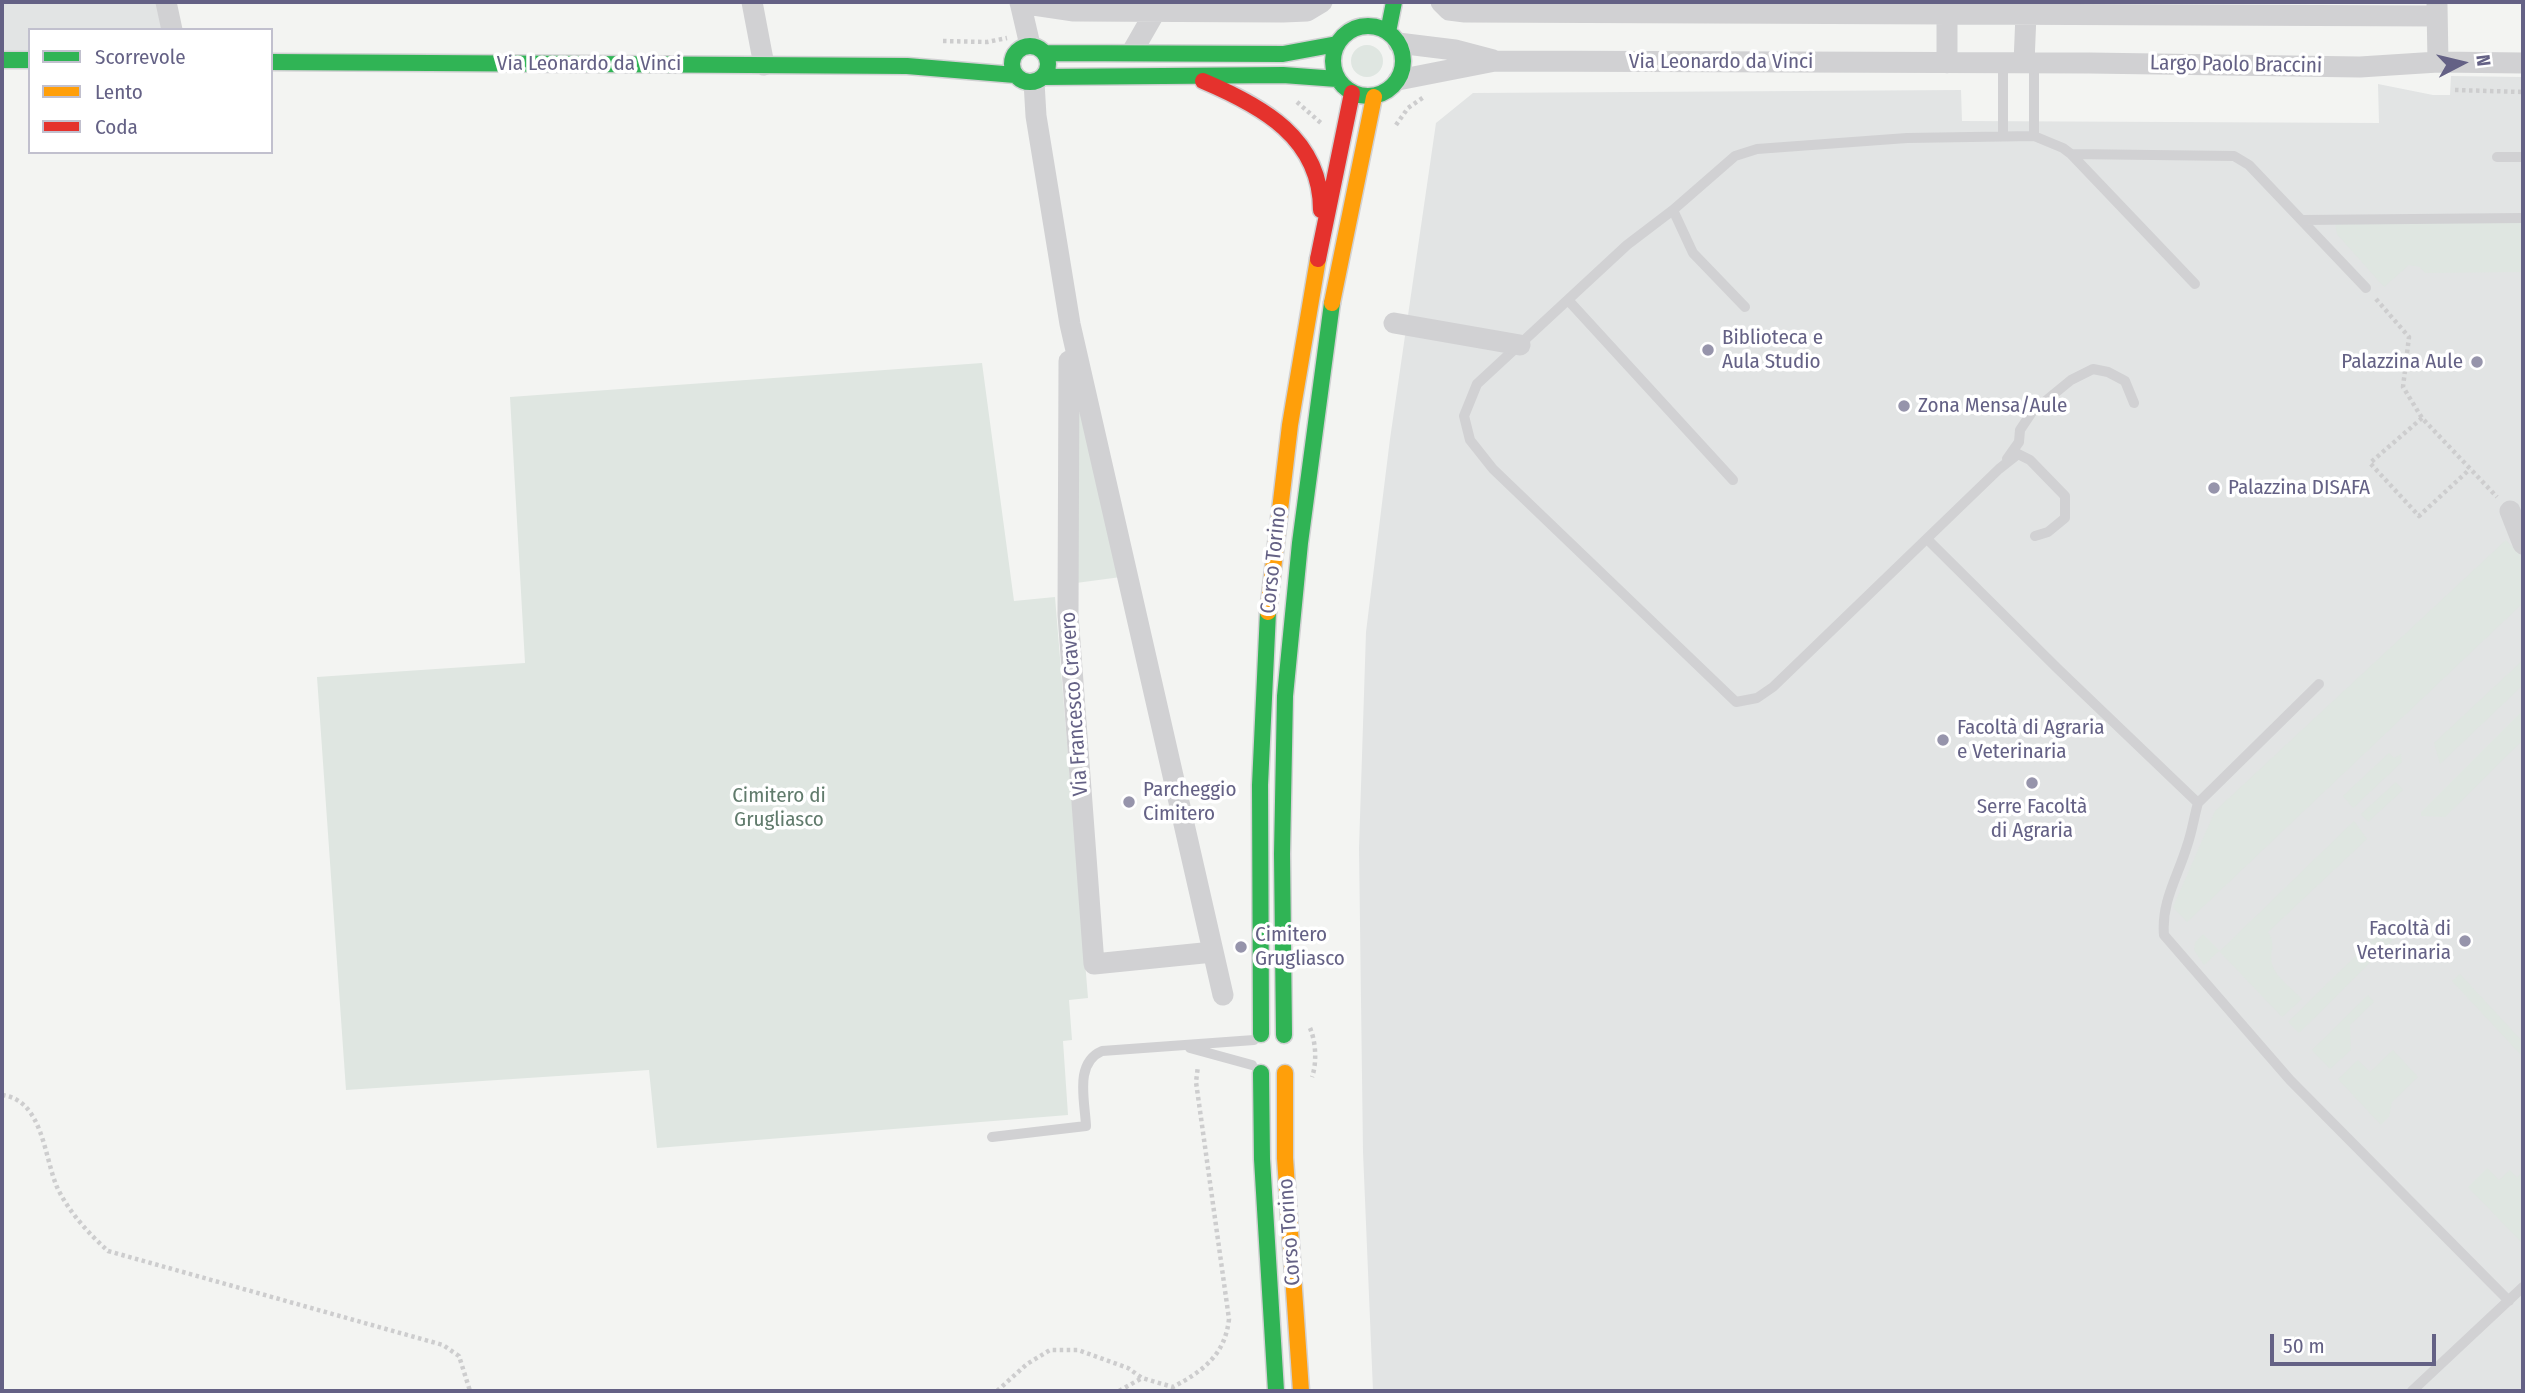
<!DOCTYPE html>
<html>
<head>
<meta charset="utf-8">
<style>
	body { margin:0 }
	#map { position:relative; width:2525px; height:1393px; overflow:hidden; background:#f3f4f2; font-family:"Fira Sans Condensed",sans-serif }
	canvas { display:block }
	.frame { position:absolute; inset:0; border:4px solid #646185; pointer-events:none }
	.legend { position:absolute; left:28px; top:28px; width:245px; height:126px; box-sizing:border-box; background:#fff; border:2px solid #c1c0ce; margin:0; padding:9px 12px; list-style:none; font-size:21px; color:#646185 }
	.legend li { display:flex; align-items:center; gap:14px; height:35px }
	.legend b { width:35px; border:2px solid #c1c0ce }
	.north { position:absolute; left:2427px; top:28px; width:70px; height:70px; -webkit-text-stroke:5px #fff; paint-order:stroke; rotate:83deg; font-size:19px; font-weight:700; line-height:28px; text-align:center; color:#646185 }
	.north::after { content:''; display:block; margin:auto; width:24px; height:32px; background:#646185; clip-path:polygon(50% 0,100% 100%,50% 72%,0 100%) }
	.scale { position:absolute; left:2270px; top:1334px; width:166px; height:32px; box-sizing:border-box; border:4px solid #646185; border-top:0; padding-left:9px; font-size:21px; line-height:24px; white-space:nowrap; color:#646185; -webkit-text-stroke:5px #fff; paint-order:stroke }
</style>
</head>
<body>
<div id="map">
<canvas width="2525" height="1393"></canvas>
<div class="frame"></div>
<ul class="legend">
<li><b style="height:9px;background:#30b455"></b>Scorrevole</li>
<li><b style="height:9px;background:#ff9f0a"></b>Lento</li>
<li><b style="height:9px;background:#e5322d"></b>Coda</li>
</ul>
<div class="north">N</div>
<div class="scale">50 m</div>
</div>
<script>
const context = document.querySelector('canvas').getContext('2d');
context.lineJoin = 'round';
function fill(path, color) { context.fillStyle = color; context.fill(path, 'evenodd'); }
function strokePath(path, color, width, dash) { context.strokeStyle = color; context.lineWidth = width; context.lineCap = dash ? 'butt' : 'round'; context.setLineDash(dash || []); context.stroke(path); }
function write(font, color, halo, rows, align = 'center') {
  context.font = font + ' "Fira Sans Condensed",sans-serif'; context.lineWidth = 7; context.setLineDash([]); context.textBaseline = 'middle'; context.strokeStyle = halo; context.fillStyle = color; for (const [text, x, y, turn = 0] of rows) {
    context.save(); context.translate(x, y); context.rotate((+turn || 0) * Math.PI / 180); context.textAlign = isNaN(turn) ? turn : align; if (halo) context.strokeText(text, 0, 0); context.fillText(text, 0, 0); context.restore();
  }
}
fill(new Path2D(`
	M2 2H158L164 30H30V54L2 53Z
	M2451 76 2523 77V1391H1373L1363 1152 1359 848 1366 632 1390 439 1436 123 1473 93 1961 90 1962 121 2379 123 2378 84 2433 95H2450Z`), '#e2e4e4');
fill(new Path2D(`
	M1351 61a16 16 0 1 1 32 0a16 16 0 1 1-32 0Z
	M2523 221V272L2425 273 2420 267 2409 265 2384 287 2337 234 2335 223Z
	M982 363 1014 601 1055 597 1088 998 1069 1000 1072 1040 1063 1041 1068 1115 657 1148 649 1070 346 1090 317 677 525 663 510 397Z
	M1078 413H1081L1121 577 1076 583Z
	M2506 540 2523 558V603L2187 922 2173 907 2215 811Z
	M2523 660V685L2440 764 2434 743Z
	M2523 710V740L2445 817 2421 816V812Z
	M2389 753 2394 758 2401 754 2402 762 2353 808 2343 796Z
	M2396 782 2403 790 2368 822 2361 814Z
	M2354 821 2367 839 2268 932C2277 944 2269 952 2272 964 2276 978 2293 989 2302 999L2282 1017 2219 951 2204 965 2194 950 2195 943 2203 934 2220 951Z
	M2383 929 2394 939 2299 1033 2288 1022Z
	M2460 974 2523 1042V1057L2452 981Z
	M2368 995 2374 1002 2350 1025 2351 1050 2330 1069 2312 1050Z
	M2393 1050 2418 1077 2392 1102 2389 1117 2381 1125 2338 1079 2358 1060 2370 1072Z
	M2487 1168 2499 1180 2510 1170 2517 1178 2523 1171V1244L2468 1187Z`), '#dfe6e1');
const fast = new Path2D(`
	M1333 61a35 35 0 1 1 70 0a35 35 0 1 1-70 0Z
	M1388 32 1394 2
	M1012 64a18 18 0 1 1 36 0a18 18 0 1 1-36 0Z
	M1045 53 1283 54 1337 44
	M2 60H30
	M271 62 907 66 1015 75
	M1043 77 1283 75 1337 79
	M1261 1034 1260 785 1268 612
	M1284 1035 1282 854 1285 696 1300 543 1332 303
	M1261 1073 1262 1159 1276 1391`);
const slow = new Path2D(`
	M1332 303 1374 97
	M1268 612 1290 425 1318 259
	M1285 1073V1158L1301 1391`);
const jam = new Path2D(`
	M1203 81C1262 106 1321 138 1321 210
	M1318 259 1352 93`);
strokePath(fast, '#d1d1d3', 19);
strokePath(slow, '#d1d1d3', 19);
strokePath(jam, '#d1d1d3', 19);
strokePath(new Path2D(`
	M943 41 987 42 1007 38
	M2455 90 2523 92
	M1297 102 1322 124
	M1396 125 1408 108 1424 97
	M2376 299 2409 337 2403 387 2422 418 2497 497
	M2422 418 2370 463 2419 516 2470 469
	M1310 1028C1316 1042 1317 1063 1312 1077
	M2 1095C43 1100 44 1157 57 1187 68 1211 89 1234 108 1251L443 1345 459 1356 470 1391
	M997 1391 1027 1364 1050 1350H1078L1128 1368 1142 1378 1173 1387C1203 1371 1225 1355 1229 1319L1196 1082 1198 1066
	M1119 1391 1142 1378`), '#cdcdce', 4.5, [3.5, 3.5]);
strokePath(new Path2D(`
	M2003 136V63
	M2034 136V63
	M2071 154 2234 156 2249 165 2366 288
	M2497 157H2523
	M1673 210 1693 253 1745 307
	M2303 220 2523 218
	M1568 300 1733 480
	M2007 459 2019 442 2020 430 2032 412 2071 380 2093 369 2108 372 2125 381 2134 403
	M2035 536 2048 532 2065 518V496L2030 460 2018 454 1999 469 1773 687 1757 698 1736 702 1493 469 1470 440 1464 416 1477 384 1627 245 1673 210 1735 156 1757 149 1907 138 2034 136 2063 148 2071 154 2195 284
	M1927 539 2058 669 2198 803 2319 684
	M2198 803C2194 817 2192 832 2187 846 2178 876 2161 902 2164 935L2290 1080 2509 1301
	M1190 1048 1252 1065
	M992 1137 1086 1126C1085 1101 1074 1063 1102 1051L1254 1040
	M2412 1391 2523 1287`), '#d1d1d3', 10);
strokePath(new Path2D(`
	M166 2 172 30
	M752 2 764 65
	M1020 2 1030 45
	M1441 2 1449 10 1465 12 2437 16
	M1020 3 1074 11 1283 12 1307 11 1322 2
	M2437 5 2438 62
	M1398 43 1455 50 1493 60
	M1132 52 1155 12
	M1947 63V14
	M2024 63 2026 14
	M1398 80 1495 61 2089 63 2360 67 2438 62 2523 63
	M1034 82 1036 116 1070 324 1223 995
	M1394 323 1520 345
	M1069 361 1068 615 1094 964 1213 952
	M2510 511 2523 544`), '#d1d1d3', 21);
strokePath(fast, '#30b455', 16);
strokePath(slow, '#ff9f0a', 16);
strokePath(jam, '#e5322d', 16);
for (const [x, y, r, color] of [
	[1708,350,7,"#9694ab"],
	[2477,362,7,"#9694ab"],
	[1904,406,7,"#9694ab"],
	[2214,488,7,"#9694ab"],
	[1943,740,7,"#9694ab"],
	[2032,783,7,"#9694ab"],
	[1129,802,7,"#9694ab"],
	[2465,941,7,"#9694ab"],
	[1241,947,7,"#9694ab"]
]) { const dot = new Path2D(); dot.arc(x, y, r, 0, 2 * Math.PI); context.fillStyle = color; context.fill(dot); strokePath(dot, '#fff', 2.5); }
write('21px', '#646185', '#fff', [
	["Via Leonardo da Vinci",1721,62],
	["Via Leonardo da Vinci",589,64],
	["Largo Paolo Braccini",2236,65,1],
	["Corso Torino",1274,560,-84],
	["Via Francesco Cravero",1075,704,-94],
	["Corso Torino",1290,1232,-94]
]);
write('21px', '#646185', '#fff', [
	["Biblioteca e",1722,338],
	["Aula Studio",1722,362],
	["Palazzina Aule",2463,362,"right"],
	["Zona Mensa/Aule",1918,406],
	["Palazzina DISAFA",2228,488],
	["Facoltà di Agraria",1957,728],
	["e Veterinaria",1957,752],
	["Parcheggio",1143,790],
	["Cimitero",1143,814],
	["Serre Facoltà",2032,807,"center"],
	["di Agraria",2032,831,"center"],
	["Facoltà di",2451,929,"right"],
	["Veterinaria",2451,953,"right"],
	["Cimitero",1255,935],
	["Grugliasco",1255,959]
], 'left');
write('21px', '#617b6c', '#fff', [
	["Cimitero di",779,796],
	["Grugliasco",779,820]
]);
</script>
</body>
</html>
